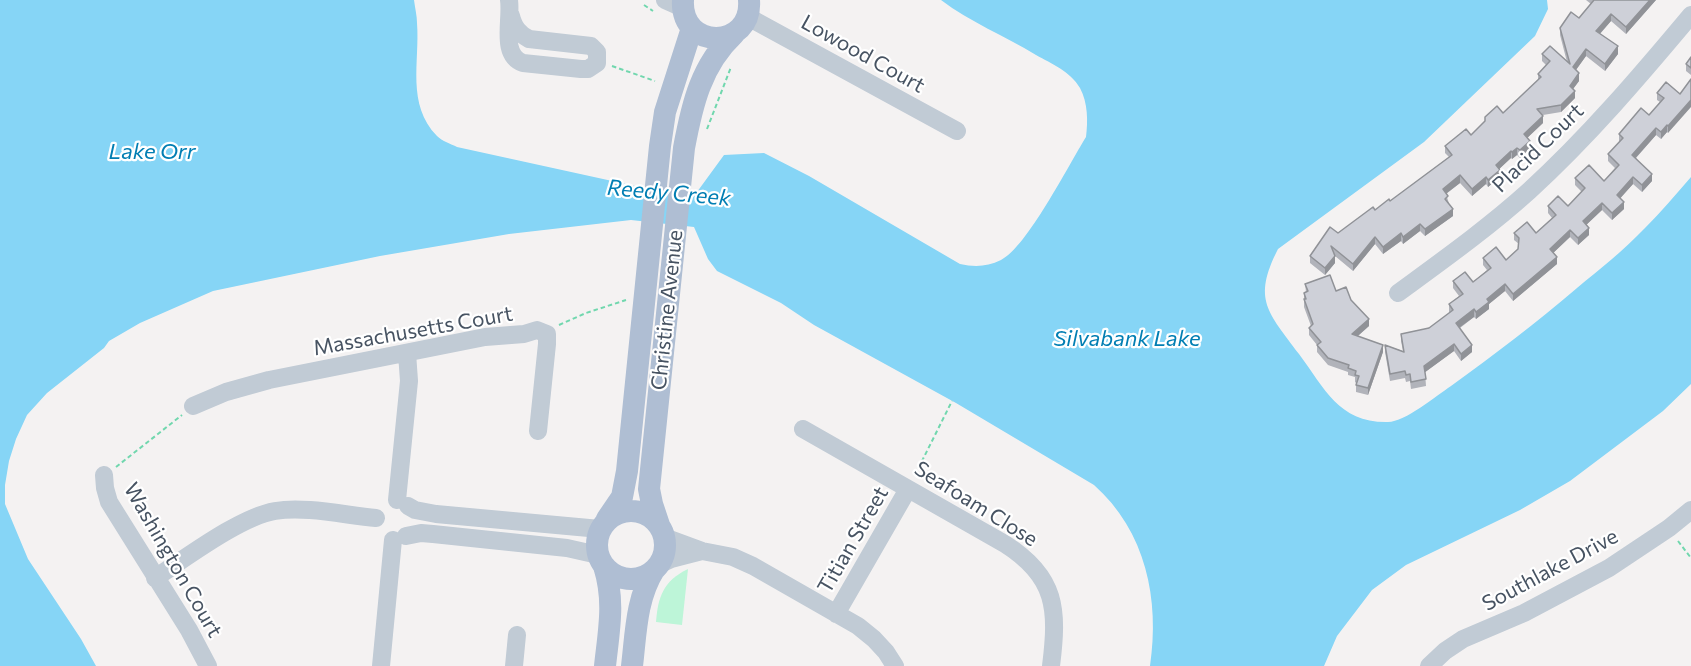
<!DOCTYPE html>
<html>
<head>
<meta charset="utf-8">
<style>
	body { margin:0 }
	canvas { display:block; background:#f4f2f2 }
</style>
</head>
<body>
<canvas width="1691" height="666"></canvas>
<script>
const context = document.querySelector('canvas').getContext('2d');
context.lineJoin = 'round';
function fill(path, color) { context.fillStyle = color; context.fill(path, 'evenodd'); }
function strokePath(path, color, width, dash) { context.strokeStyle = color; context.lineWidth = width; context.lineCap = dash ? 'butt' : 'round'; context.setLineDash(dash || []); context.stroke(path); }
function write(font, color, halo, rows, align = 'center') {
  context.font = font + ' Commissioner,sans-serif'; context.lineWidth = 4.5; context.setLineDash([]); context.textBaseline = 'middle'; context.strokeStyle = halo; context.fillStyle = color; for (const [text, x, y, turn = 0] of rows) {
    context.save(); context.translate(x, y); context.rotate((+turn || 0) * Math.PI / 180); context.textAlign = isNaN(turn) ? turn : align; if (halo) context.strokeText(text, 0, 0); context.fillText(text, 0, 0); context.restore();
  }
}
fill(new Path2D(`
	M688 569 682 625 656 622C658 597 663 581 688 569Z`), '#bdf5d8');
fill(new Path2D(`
	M0 0H414C415 8 417 16 417 23 420 62 406 104 437 136 442 141 451 144 457 147L667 193 697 192 724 155 764 153 809 176 960 264C974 267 987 267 1001 260 1027 247 1068 166 1086 137 1088 121 1088 103 1080 88 1070 71 1052 64 1036 55 1005 36 970 22 941 0H1547L1548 9 1535 36 1424 142 1278 249C1252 300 1268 312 1299 354 1325 389 1339 423 1388 422 1405 422 1436 396 1451 386 1494 355 1536 323 1577 288 1600 269 1624 250 1645 228 1661 212 1676 194 1691 177V384L1663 411 1570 481 1520 510 1406 565 1372 590 1337 636 1324 666H1150C1160 600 1146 531 1094 485L956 403 814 325 781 303 717 271 708 259 694 227 631 220 509 234 380 256 213 291 140 323 109 341 104 348 47 393 27 415 16 439 9 461 5 485V504L28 559 81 639 96 666H0Z`), '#86d5f6');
strokePath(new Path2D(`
	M644 5 653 11
	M612 66 655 81
	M707 129 731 67
	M559 325 586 313 626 300
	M116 467 182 415
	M915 475 952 401
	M1678 541 1691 558`), '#71d7ae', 2, [4.5, 3]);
strokePath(new Path2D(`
	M509 0C512 20 500 55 523 63L581 69H588L597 63V52L591 46 529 39C518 33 514 27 511 16
	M665 0 683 8
	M748 17 957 131
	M1398 293C1443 260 1488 228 1529 191 1588 137 1640 76 1691 15
	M193 406 226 392 269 380 485 337 524 334 537 330 547 334V344L538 431
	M803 429 1005 544C1057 577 1058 610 1051 666
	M104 475 105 488 109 502 189 630 208 666
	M397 500 409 381 407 353
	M408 506 415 510 436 514 600 529
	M406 536 421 533 433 534 567 548 598 555
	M664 537 702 551 733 557 753 566 858 626 874 639 886 652 895 666
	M658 565 671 559 702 551
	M155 578C186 558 240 517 275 511 305 506 344 515 376 518
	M836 614 908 489
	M381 666 393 540
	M514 666 517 635
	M1429 666 1445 651 1463 639 1524 613 1609 568 1669 528 1691 510`), '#c1cbd5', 18);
strokePath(new Path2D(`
	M683 0C680 51 753 50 749 0
	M597 545a34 34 0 1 1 68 0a34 34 0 1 1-68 0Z
	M607 519 622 497 627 471 660 146 665 112 692 28
	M659 525 652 504 649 489 684 148C692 105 701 65 734 34
	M604 566C615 601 609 629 605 666
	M632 666C636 633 636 599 654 570`), '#afbed3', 22);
fill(new Path2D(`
	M1586 0H1656L1626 34 1611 21 1600 34 1618 54 1605 71 1586 56 1576 70 1579 81 1573 89 1575 98 1561 112 1543 115V123L1527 138 1530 148 1520 158 1517 155 1512 159 1511 158 1499 169 1500 177 1488 187 1486 184 1472 196 1460 183 1446 194 1453 216 1425 236 1420 231 1403 244 1401 241 1383 254 1375 244 1353 271 1335 256V263L1325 275 1310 263V256L1338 233 1390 201 1449 157 1445 153V146L1471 135 1503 113 1538 80V74L1546 65 1542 61V54L1567 62 1560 35V28L1579 18 1591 4Z
	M1691 57V75L1686 71V64Z
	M1657 93 1680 94 1668 133 1667 132 1661 139 1656 135 1636 158 1652 181 1642 192 1633 184 1620 198 1624 209 1612 220 1602 210 1586 225 1589 235 1578 245 1570 237 1553 253 1557 264 1513 301 1505 291 1489 304V309L1476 319 1474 317 1460 328 1472 352 1461 361 1454 351 1425 372 1426 386 1411 389 1410 381 1406 382 1405 378 1390 381 1385 352V345L1403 351 1401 341V334L1429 328 1450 313 1449 312V304L1459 296 1453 288V281L1473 282 1487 270 1483 265V258L1506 260 1518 249 1519 244 1514 240V233H1536L1552 218 1548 213V206H1568L1582 192 1575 185V178L1604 181 1615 168 1608 161V154L1620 142 1619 141V134L1649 115 1660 102 1657 100Z
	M1305 284 1336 291 1351 300 1369 326 1358 336 1383 352 1368 395 1356 392V383L1355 382V377L1348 375V372L1328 365 1317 352V345L1309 335V328L1311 326 1304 307V293L1306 292Z`), '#b1b3ba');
fill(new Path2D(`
	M1650 0H1656L1626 34V27Z
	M1611 14V21L1596 38V31Z
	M1618 46V54L1605 71V64Z
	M1586 49V56L1573 74V67Z
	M1579 73V81L1570 93V86Z
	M1575 91V98L1561 112V105Z
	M1691 100V107L1668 133V126Z
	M1543 116V123L1524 141V134Z
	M1667 125V132L1661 139V132Z
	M1656 128V135L1632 162V155Z
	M1530 141V148L1520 158V150Z
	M1517 148V155L1512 159V152Z
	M1511 151V158L1496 172V165Z
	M1500 170V177L1488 187V180Z
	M1652 174V181L1642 192V185Z
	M1460 175V183L1443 196V189Z
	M1486 177V184L1472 196V189Z
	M1633 177V184L1617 202V195Z
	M1624 202V209L1612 220V213Z
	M1602 203V210L1583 228V221Z
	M1453 209V216L1425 236V229Z
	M1420 224V231L1403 244V237Z
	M1589 228V235L1578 245V238Z
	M1570 230V237L1550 256V249Z
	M1401 233V241L1383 254V247Z
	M1375 237V244L1353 271V264Z
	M1335 256V263L1325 275V268Z
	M1557 257V264L1513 301V294Z
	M1505 284V291L1489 304V309L1476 319V312L1487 299Z
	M1474 309V317L1456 330V323Z
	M1369 319V326L1352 341V334Z
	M1454 344V351L1424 373V366Z
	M1383 345V352L1368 395V388Z
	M1472 345V352L1461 361V354Z`), '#909297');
const building = new Path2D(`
	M1594 0H1650L1626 27 1611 14 1596 31 1618 46 1605 64 1586 49 1573 67 1579 73 1570 86 1575 91 1561 105 1537 109 1543 116 1524 134 1530 141 1520 150 1517 148 1512 152 1511 151 1496 165 1500 170 1488 180 1486 177 1472 189 1460 175 1443 189 1448 196 1445 199 1453 209 1425 229 1420 224 1403 237 1401 233 1383 247 1375 237 1353 264 1331 246 1335 256 1325 268 1310 256 1330 227 1338 233 1373 207 1375 210 1389 199 1390 201 1452 155 1445 146 1466 129 1471 135 1485 121V117L1497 106 1503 113 1541 77 1538 74 1550 61 1542 54 1550 46 1570 64 1560 28 1571 12 1579 18Z
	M1691 57V68L1686 64Z
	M1691 79V100L1668 126 1667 125 1661 132 1656 128 1632 155 1652 174 1642 185 1633 177 1617 195 1624 202 1612 213 1602 203 1583 221 1589 228 1578 238 1570 230 1550 249 1557 257 1525 284 1513 294 1505 284 1487 299 1489 302 1476 312 1474 309 1456 323 1472 345 1461 354 1454 344 1424 366 1426 379 1411 382 1410 374 1406 375 1405 371 1390 374 1385 345 1404 352 1401 334 1429 328 1453 310 1449 304 1463 294 1453 281 1465 272 1473 282 1491 268 1483 258 1496 247 1506 260 1518 249 1519 238 1514 233 1527 222 1536 233 1556 215 1548 206 1558 196 1568 206 1585 188 1575 178 1589 165 1604 181 1619 165 1608 154 1623 138 1619 134 1641 108 1649 115 1664 98 1657 93 1666 82 1680 94Z
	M1330 275 1336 291 1346 287 1351 300 1369 319 1352 334 1383 345 1368 388 1356 385 1359 376 1355 375 1356 371 1348 368 1349 365 1328 358 1317 345 1321 342 1309 328 1313 324 1304 299H1306L1304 293 1308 291 1305 284Z`);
fill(building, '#ced0d8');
strokePath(building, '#909297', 1.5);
write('21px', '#475362', '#fff', [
	["Lowood Court",863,54,29],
	["Placid Court",1538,148,-44],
	["Christine Avenue",667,310,-84],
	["Massachusetts Court",413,331,-10],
	["Seafoam Close",976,504,32],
	["Titian Street",853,540,-60],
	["Washington Court",173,560,60],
	["Southlake Drive",1550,570,-28]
]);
write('italic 22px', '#017eb3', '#fff', [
	["Lake Orr",152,152],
	["Reedy Creek",669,193,5],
	["Silvabank Lake",1127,339]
]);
</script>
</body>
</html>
